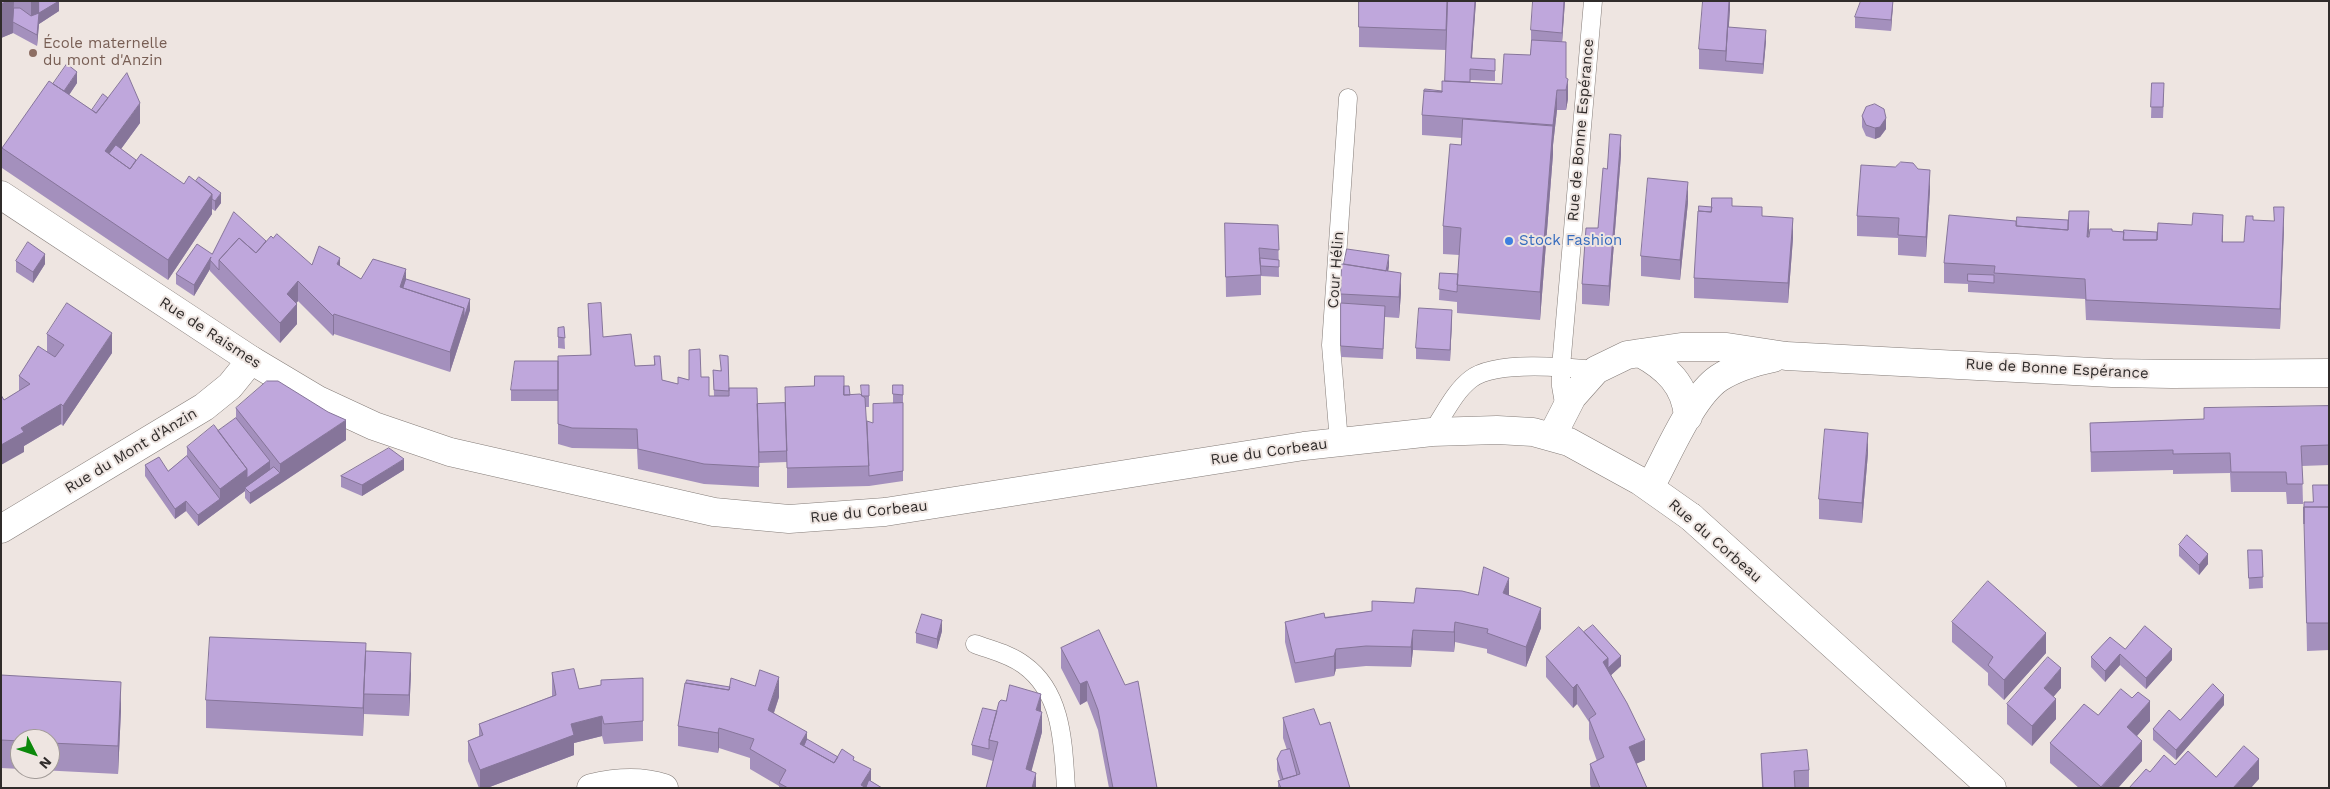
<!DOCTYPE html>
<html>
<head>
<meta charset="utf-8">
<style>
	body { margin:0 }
	#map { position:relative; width:2330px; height:789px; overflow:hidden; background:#eee5e1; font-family:"Work Sans",sans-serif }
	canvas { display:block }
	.frame { position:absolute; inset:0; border:2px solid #302c2b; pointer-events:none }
	.north { position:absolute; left:10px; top:729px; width:50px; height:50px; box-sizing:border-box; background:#eee5e1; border:1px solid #a29b98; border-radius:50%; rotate:131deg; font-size:14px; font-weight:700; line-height:20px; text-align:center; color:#302c2b }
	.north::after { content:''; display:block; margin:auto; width:18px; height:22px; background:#0b880b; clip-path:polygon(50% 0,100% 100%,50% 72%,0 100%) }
</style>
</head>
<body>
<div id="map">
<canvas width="2330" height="789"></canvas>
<div class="frame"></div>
<div class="north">N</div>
</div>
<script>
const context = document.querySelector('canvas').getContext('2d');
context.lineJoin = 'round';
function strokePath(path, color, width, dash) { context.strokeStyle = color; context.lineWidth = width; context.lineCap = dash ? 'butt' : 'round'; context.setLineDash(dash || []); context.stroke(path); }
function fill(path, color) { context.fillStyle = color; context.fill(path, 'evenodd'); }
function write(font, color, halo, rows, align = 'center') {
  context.font = font + ' "Work Sans",sans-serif'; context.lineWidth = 4; context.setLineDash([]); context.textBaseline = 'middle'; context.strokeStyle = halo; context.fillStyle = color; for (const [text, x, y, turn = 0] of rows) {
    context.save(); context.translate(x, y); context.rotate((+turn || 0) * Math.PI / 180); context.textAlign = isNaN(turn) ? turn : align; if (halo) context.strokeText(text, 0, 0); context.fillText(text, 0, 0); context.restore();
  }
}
const lane = new Path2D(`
	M1565 409 1561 386V367L1593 1
	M1432 432C1444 415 1454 392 1471 379 1495 360 1566 367 1596 370
	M1339 442 1331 345 1348 98
	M975 644C991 650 1010 654 1024 665 1063 693 1063 745 1066 788`);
const street = new Path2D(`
	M1691 517 1992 788
	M1 529 204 407 230 386 251 360
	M591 788C616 782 640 780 664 788`);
const secondary = new Path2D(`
	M1 195 251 360 318 400 374 426 450 452 714 512 789 519 885 512 1304 446 1432 432 1497 430 1533 432 1569 442 1640 481 1691 517
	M1640 353C1666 367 1686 385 1688 417
	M1552 436 1572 397 1596 370 1627 355 1681 347H1727L1786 356 2112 373 2172 374 2329 373
	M1650 487C1667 457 1691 397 1719 378 1736 367 1754 362 1773 358`);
strokePath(lane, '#847c78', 19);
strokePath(street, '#847c78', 29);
strokePath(secondary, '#847c78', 29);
strokePath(lane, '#fff', 18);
strokePath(street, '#fff', 28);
strokePath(secondary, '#fff', 28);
fill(new Path2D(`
	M1 1H59V11L39 24 37 46 13 33 1 38Z
	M1359 1H1476L1472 58 1495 70V81L1470 80V82L1502 84 1530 55 1532 41H1531V30L1565 1 1562 42 1568 99 1566 110H1557L1553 145V154L1540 320 1457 313V302L1439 300 1440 273 1458 274 1459 255 1443 254V226L1461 145 1462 138 1422 135V115L1442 91 1445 81 1446 50 1359 47Z
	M1730 1 1729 27 1766 41 1763 74 1699 69V49Z
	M1893 1 1891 31 1855 28V17Z
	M77 83 69 95 92 110 140 123 121 149 136 160 221 203 215 211 212 209V214L168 280 2 168V148L53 84Z
	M2152 83 2164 94 2163 118H2151Z
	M1862 116 1886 129 1880 137 1875 139 1866 136 1862 127Z
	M1621 155 1609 306 1582 304V284L1598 228 1607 169Z
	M1895 167 1930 190 1926 257 1898 255V238L1857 236V216Z
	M1688 202 1680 280 1641 276V256Z
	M1732 206 1762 216 1793 238 1788 303 1694 298V278L1712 207Z
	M2253 220 2284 227 2280 329 2086 320 2085 299 1968 292V284L1944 283V263L2016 226 2089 231 2088 237 2112 231 2223 235V242H2244Z
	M1225 223 1278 225 1279 277 1261 276V295L1226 297Z
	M266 241 312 265 340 266 361 279H406L470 310 450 372 334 334 333 336 298 301 296 304 297 324 280 343 210 271V269L194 296 176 284V274L212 254Z
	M16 261 45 264 33 283 16 272Z
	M1389 266 1388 271 1401 293 1399 318 1385 317 1383 359 1341 357V294Z
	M588 304 603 337 635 366 654 365V356L662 380 678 384V377L689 380 701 377 709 396H714L713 370 720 371 728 356 729 396 757 404 785 403 844 386 850 395H861L869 385V407H865L867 441 873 423 893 403V385H903V481L869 486 787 488V462L759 463V487L704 484 638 469 637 449 572 448 558 444V392V401H511V390L558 361 590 355Z
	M1452 320 1450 361 1416 359V348Z
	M564 327 565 349 558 348V328Z
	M47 334 112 353 63 426 61 424 24 446V452L4 400 19 391V376L47 352Z
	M2329 406V465L2302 466 2303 504H2287L2286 492H2231L2230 473 2173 474V470L2091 472 2090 423 2204 419Z
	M236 408 346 440 250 504 245 498V491L198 526 186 511 175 519 145 476V465L168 471 187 456V447L218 431 236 418Z
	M1868 453 1862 523 1819 519V499Z
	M404 470 362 496 341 487V476Z
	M2329 485V650L2307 651 2304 502H2313Z
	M2179 545 2208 564 2199 575 2179 556Z
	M2248 550H2262L2263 588 2249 589Z
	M1478 595 1509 596 1541 628 1526 667 1487 653V649L1455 642 1454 652 1413 650 1411 667 1366 666 1336 669 1334 676 1295 683 1285 642V622L1372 611Z
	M1952 622 2046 653 2004 700 1988 685V673L1952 642Z
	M1099 630 1157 788H1109L1098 730 1087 701 1080 705 1061 668V648Z
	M942 631 937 649 916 643V633Z
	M1584 632 1621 666 1611 675 1645 760 1636 763 1647 788H1591L1590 784V764L1597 761 1589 739V722L1577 704 1573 708 1546 677V657Z
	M2125 649 2172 660 2146 689 2120 665 2105 682 2091 667V657Z
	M366 651 411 673 409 716 364 714V707L363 736 206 728V700Z
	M552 673 579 689 643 678V741L604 744 602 736 574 743V755L487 788H479L468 761V741L479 736V724L552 696Z
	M1 675 121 710 118 774 1 768ZM20 739H50V769H20Z
	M2061 688 2053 697 2056 719 2032 746 2007 724V704Z
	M779 697 774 713 807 741 838 757 854 760 871 781 882 788H779V786L750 769V758L719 748 718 753 678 746V726Z
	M2224 705 2176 760 2153 740V729Z
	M997 711 1041 712 1042 732 1031 771 1036 788 993 761 972 755V745Z
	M2098 715 2150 721 2137 736 2142 761 2118 788H2079L2050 763V743Z
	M1283 718 1320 725 1350 788H1278V781L1280 780 1277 770V759L1287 750 1283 738Z
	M1761 754 1809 770V788H1762Z`), '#a490bd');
fill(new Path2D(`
	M8 1H14L13 33 1 38V4Z
	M31 1H59V11L39 24 37 46V35L31 26Z
	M1475 1H1476L1471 69V58Z
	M1564 1H1565L1562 43V33Z
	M1729 1H1730V10L1726 61V71V51Z
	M1893 1V6L1891 31V20Z
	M1766 30V41L1763 74V64Z
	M77 72V83L63 104V93Z
	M1568 79V99L1566 110V90Z
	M1557 90V110L1553 145V125Z
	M140 103V123L110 164 105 151Z
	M1886 118V129L1880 137 1875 139V128Z
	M1553 126V154L1540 320V292Z
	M1621 135V155L1609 306V286Z
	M1930 170V190L1926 257V237Z
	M1688 182V202L1680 280V260Z
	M221 193V203L215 211V201Z
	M212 194V214L168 280V260Z
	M2284 207V227L2280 329V309Z
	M2089 211V231L2087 257V237Z
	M2223 215V235L2222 262V242Z
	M1793 218V238L1788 303V283Z
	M45 254V264L33 283V272Z
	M1389 255V266L1385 290V280Z
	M211 257 210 269 194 296V285Z
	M340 258V278L337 264Z
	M406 269V290L400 287Z
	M1401 273V293L1399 318V297Z
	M298 281V301L287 314V294Z
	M470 299V310L450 372V352L464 308Z
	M297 304V324L280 343V323Z
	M1452 310V320L1450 361V350Z
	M334 314V334L333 336V316Z
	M112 333V353L63 426V406Z
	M61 404V424L24 446V452L1 465V445L21 428Z
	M346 420V440L280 484V464Z
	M1868 433V453L1862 523V503Z
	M404 459V470L362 496V485Z
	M270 461V472L245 488V491L198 526V515L220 499V489L247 469Z
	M280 473V484L250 504V493Z
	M186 501V511L175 519V509Z
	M2208 554V564L2199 575V565Z
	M1509 578V598L1503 593Z
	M1541 608V628L1526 667V647Z
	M942 620V631L937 649V639Z
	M1455 622V642L1454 652V632Z
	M1413 630V650L1411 667V647Z
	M2046 633V653L2004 700V680Z
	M366 643 364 707 363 736V708Z
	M1336 649V669L1334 676V656Z
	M2172 649V660L2146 689V678Z
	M411 653V673L409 716V695Z
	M2120 654V665L2105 682V671Z
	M1621 656V666L1608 678 1603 662 1608 658Z
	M2061 668V688L2044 708V688Z
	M779 677V697L768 730V710Z
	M1087 681V701L1080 705V684Z
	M121 682V710L118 774V746Z
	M1577 684V704L1573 708V688Z
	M1041 694V714L1036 710Z
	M2224 695V705L2176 760V750Z
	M2056 699V719L2032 746V726Z
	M2150 701V721L2127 747V727Z
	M1042 712V732L1027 788 1026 769Z
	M602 716V736L574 743V755L487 788H480V770L571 724Z
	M719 728V748L718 753V733Z
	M807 732V752L800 744Z
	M1645 740V760L1629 767V747Z
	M2142 741V761L2118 788H2101Z
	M2259 759V779L2251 788H2233Z
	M871 769V788H861V785Z
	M1036 773V788H1032Z`), '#86759a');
const building = new Path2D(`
	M1 1H8L1 4Z
	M39 1H59L39 13Z
	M1359 1H1447L1446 30 1359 27Z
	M1448 1H1475L1471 58 1495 59V71L1470 69V82L1445 81Z
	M1533 1H1564L1562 33 1531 30Z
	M1703 1H1729L1726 51 1699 49Z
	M1861 1H1893L1891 20 1855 17Z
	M14 8H20L31 16 39 13 37 35 13 22Z
	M1728 27 1766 30 1763 64 1726 61Z
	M1532 40 1566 42V78L1568 79 1566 90H1557L1553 125 1422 115 1424 91 1442 92V81L1502 84 1504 54 1530 55Z
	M67 64 77 72 64 91 53 84Z
	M127 73 140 103 105 151 130 169 141 154 184 184 189 176 212 194 168 260 2 148 49 81 96 113Z
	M2152 83H2164L2163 107H2151Z
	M1425 89 1442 91V92L1424 91Z
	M103 94 108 98 96 113 92 110Z
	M1875 104 1884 109 1886 118 1880 127 1875 128 1866 125 1862 116 1866 107Z
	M1463 119 1553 126 1540 292 1457 285 1461 228 1443 226 1450 144 1461 145Z
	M1610 134 1621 135 1609 286 1582 284 1586 228H1598L1603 168 1607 169Z
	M116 145 136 160 130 169 109 154Z
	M1901 162 1913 163 1918 169 1930 170 1926 237 1898 235 1899 218 1857 216 1861 165 1895 167Z
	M199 177 221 193 215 201 212 199V194L196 181Z
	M1648 178 1688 182 1680 260 1641 256Z
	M1712 198H1732V206L1762 207V216L1793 218 1788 283 1694 278 1698 211 1711 212Z
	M1699 206 1712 207 1711 212 1699 211Z
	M2274 207H2284L2280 309 2086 300 2085 279 1994 273 1995 266 1944 263 1949 215 2016 221V226L2068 230 2069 211H2089L2087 237H2089L2090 229H2112V231L2124 232 2123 240H2157L2158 223 2192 225 2193 213 2223 215 2222 242H2244L2246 216H2253V220L2274 221Z
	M234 212 266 241 256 253 239 238 219 260V270L210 260 211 257 194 285 176 274 197 244 212 254Z
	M2017 217 2068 220V230L2017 226Z
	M1225 223 1278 225 1279 250 1259 248 1261 275 1226 277Z
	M2124 230 2157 232V240H2124Z
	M277 234 312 265 319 246 340 258 337 264 361 279 373 259 406 269 400 287 464 308 450 352 334 314 333 316 298 281 287 294 297 304 280 323 219 260 239 238 256 253 271 236 273 238Z
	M28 242 45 254 33 272 16 261Z
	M1347 249 1389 255 1386 271 1344 264Z
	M1260 258 1279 260V267L1261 266Z
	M1342 264 1401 273 1399 297 1341 294Z
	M1440 273 1458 274 1457 292 1439 289Z
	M1968 274 1994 275V283L1968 281Z
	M406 279 470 299 464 318V308L403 288Z
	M67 303 112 333 63 406 61 404 21 428 24 432 1 445V395L4 400 30 384 19 376 38 346 55 357 64 345 47 334Z
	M601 303 603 337 631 334 635 366 655 365 654 356H660L662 380 678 384V377L689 380V350L700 349 701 377H709V396H729V388H757L759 467 704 464 638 449 637 429 572 428 558 424V356L591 355 588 304Z
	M1341 303 1385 306 1383 349 1341 346Z
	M1419 308 1452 310 1450 350 1416 348Z
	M564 327 565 338 558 337V328Z
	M720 355 728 356 729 391 714 390 713 370 721 371Z
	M515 361H558V390H511Z
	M815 376H844V395L860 394 865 398 869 466 787 468 785 387 814 386Z
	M267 381H278L328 412 346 420 280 464 236 408Z
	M861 385H869V396H862Z
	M893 385H903V395L893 394Z
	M844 386H849L850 395H844Z
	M785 403 787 451 759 452 757 404Z
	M903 403V471L869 476 867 421 873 423V404Z
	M2329 406V445L2301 446 2303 484H2287L2286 472H2231L2230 453 2173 454V450L2091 452 2090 423 2204 419V408Z
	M236 418 270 461 247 478V469L218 431Z
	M214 425 247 469 220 489 187 447Z
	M1825 429 1868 433 1862 503 1819 499Z
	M389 448 404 459 362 485 341 476Z
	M187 456 220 499 198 515 186 501 175 509 145 465 159 457 168 471Z
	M274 467 280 473 250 493 245 488Z
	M2313 485H2329V507H2304V524V502H2313Z
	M2304 507H2329V623H2307Z
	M2187 535 2208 554 2199 565 2179 545Z
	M2248 550H2262L2263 577 2249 578Z
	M1484 567 1509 578 1503 593 1541 608 1526 647 1487 633 1488 629 1455 622 1454 632 1413 630 1411 647 1366 646 1336 649 1334 656 1295 663 1285 622 1324 613 1325 618 1372 611V601L1414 603 1416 588 1462 591 1478 595Z
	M1988 581 2046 633 2004 680 1988 665 1993 657 1952 622Z
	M922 614 942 620 937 639 916 633Z
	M1593 625 1621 656 1608 668V658L1584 632Z
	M2145 626 2172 649 2146 678 2120 654 2105 671 2091 657 2110 637 2125 649Z
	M1579 627 1608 658 1603 662 1627 703 1645 740 1629 747 1647 788H1600L1590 764 1604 757 1589 719 1596 714 1577 684 1573 688 1546 657Z
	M1099 630 1125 685 1138 681 1157 788H1113L1098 710 1087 681 1080 684 1061 648Z
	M210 637 366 643 363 708 206 700Z
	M366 651 411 653 409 695 364 694Z
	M2048 657 2061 668 2044 688 2056 699 2032 726 2007 704Z
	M574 669 579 689 601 685V680L643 678V721L604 724 602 716 571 724 574 735 480 770 468 741 483 735 479 724 556 695 552 673Z
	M760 670 779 677 768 710 807 732 800 744 834 763 842 749 854 757 853 760 871 769 861 785 866 788H788L779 783 786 770 750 749 754 739 719 728 718 733 678 726 685 683 729 690 731 678 755 686Z
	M1 675 121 682 118 746 50 743V739H20V741L1 740Z
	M687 680 730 687 729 690 686 683Z
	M2213 684 2224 695 2176 750 2153 729 2169 710 2180 720Z
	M1010 685 1041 694 1036 710 1042 712 1026 769 1036 773 1032 788H986L998 742 989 740 999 702 1001 700 1006 701Z
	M2121 689 2132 698 2138 692 2150 701 2127 727 2142 741 2101 787 2050 743 2084 704 2098 715Z
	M983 708 997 711 989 740V749L972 745Z
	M1314 709 1320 725 1330 722 1350 788H1281L1278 781 1300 774 1283 718Z
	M807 739 838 757 834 763 804 746Z
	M2244 746 2259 759 2233 788H2129L2146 769 2150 772 2164 755 2175 765 2188 751 2216 777Z
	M1290 749 1297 775 1283 779 1277 759 1281 751Z
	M1807 750 1809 770 1794 771 1795 788H1763L1761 754Z
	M869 780 882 788H866Z`);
fill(building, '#bfa7dc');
strokePath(building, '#86759a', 1);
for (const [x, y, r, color] of [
	[33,53,5,"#8d6e63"],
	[1509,241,5,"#3f7fe0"]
]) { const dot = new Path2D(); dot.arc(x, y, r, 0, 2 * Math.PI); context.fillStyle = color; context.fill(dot); strokePath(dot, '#eee5e1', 2); }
write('15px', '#785e54', '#eee5e1', [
	["École maternelle",43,44],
	["du mont d'Anzin",43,61]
], 'left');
write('15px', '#302c2b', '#eee5e1', [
	["Rue de Bonne Espérance",1581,130,-85],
	["Cour Hélin",1336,270,-86],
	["Rue de Raismes",210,333,33],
	["Rue de Bonne Espérance",2057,369,3],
	["Rue du Mont d'Anzin",131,451,-31],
	["Rue du Corbeau",1269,452,-8],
	["Rue du Corbeau",869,512,-6],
	["Rue du Corbeau",1715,541,41]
]);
write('15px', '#366cbe', '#eee5e1', [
	["Stock Fashion",1519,241]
], 'left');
</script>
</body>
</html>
